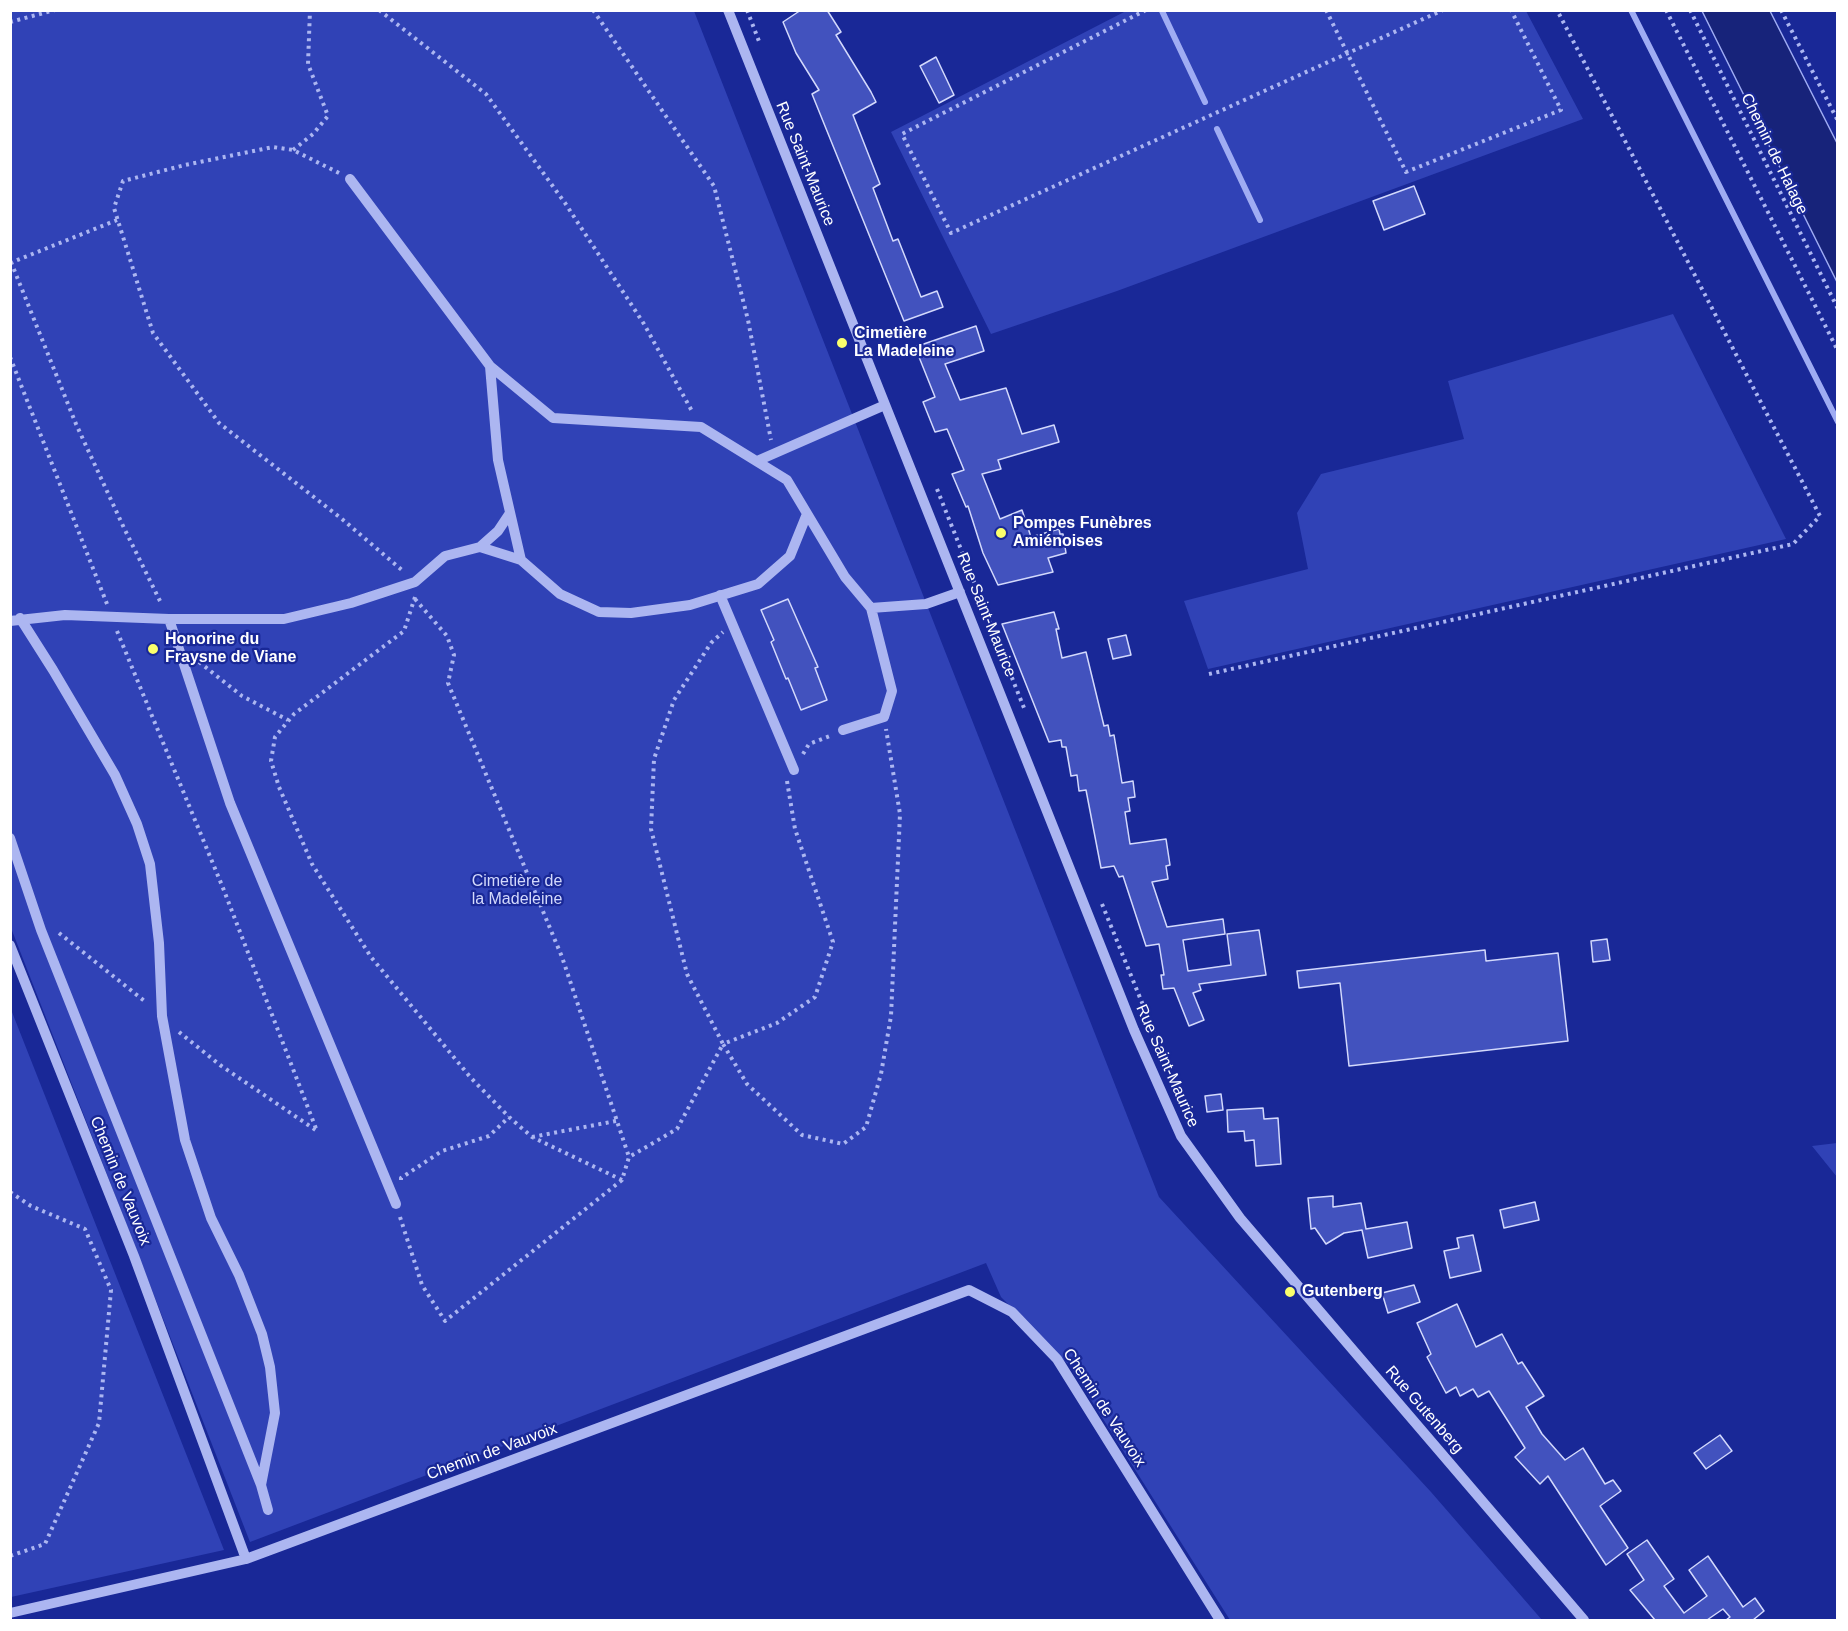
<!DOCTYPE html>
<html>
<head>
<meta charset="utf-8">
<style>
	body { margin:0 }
	#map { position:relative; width:1848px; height:1631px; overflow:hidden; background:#192897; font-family:Helvetica,sans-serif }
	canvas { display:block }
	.frame { position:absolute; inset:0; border:12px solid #fff; pointer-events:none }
</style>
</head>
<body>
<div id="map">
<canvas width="1848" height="1631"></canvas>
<div class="frame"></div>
</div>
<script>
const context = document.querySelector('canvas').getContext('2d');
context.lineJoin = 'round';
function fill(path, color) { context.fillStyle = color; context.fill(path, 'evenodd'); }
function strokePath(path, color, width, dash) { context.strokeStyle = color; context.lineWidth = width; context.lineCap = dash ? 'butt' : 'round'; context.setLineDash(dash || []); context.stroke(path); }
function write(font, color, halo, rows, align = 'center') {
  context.font = font + ' Helvetica,sans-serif'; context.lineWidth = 4.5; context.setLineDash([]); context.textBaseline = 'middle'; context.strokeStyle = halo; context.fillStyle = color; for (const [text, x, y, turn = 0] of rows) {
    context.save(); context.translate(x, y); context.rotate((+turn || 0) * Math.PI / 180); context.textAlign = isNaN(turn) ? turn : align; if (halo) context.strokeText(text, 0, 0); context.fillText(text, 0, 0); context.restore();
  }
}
fill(new Path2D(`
	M11 11H694L1159 1197 1431 1492 1542 1620H1230L1069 1365 1001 1297 986 1263 250 1542 11 928Z
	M1126 11H1526L1583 119 1117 291 991 334 891 132Z
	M1673 314 1786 539 1208 669 1184 601 1308 569 1297 513 1321 474 1464 439 1448 381Z
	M10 1007 224 1550 11 1597H10Z
	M1837 1143H1838L1837 1177 1812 1146Z`), '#3042b6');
const water = new Path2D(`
	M1702 11H1770L1837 143V282Z`);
fill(water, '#17237a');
strokePath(water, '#9facf3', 1.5);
strokePath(new Path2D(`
	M1631 10 1838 422
	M1162 11 1205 102
	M1217 129 1260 220`), '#9facf3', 6);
const building = new Path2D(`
	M801 10H827L841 32 836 35 871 92 876 102 853 115 880 184 873 188 893 241 898 239 921 297 937 291 943 307 904 321 812 94 819 90 796 53 783 22Z
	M936 57 954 95 939 103 920 66Z
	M1414 186 1425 214 1384 230 1373 201Z
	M976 326 984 351 945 364 960 400 1006 388 1022 434 1054 425 1059 442 998 460 1001 469 982 474 1000 519 1022 510 1031 537 1059 529 1060 534H1063L1066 553 1048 558 1053 572 998 585 983 553 968 506 966 507 952 474 964 470 947 429 935 432 923 402 935 397 915 347Z
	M788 599 818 667 815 668 827 700 801 710 788 678 786 679 771 642 774 640 761 610Z
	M1054 612 1059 629H1056L1062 658 1086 652 1104 726 1108 725 1110 736 1114 735 1122 783 1133 781 1135 797 1128 798 1130 811 1125 812 1130 844 1166 839 1170 865 1166 866 1168 879 1152 882 1167 927 1223 919 1225 934 1183 940 1188 971 1231 965 1227 934 1259 930 1266 975 1199 984 1201 990 1193 993 1204 1020 1189 1026 1174 988 1163 989 1161 975H1164L1159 944 1146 946 1123 876 1119 877 1114 866 1101 868 1086 790 1079 791 1077 775 1071 776 1066 747H1062L1061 740 1049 742 1002 624Z
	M1126 635 1131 655 1113 659 1108 639Z
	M1607 939 1610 960 1593 962 1591 941Z
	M1485 950 1486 961 1558 953 1568 1041 1349 1066 1340 983 1299 988 1297 971Z
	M1221 1094 1223 1110 1207 1112 1205 1096Z
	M1263 1108 1264 1119 1278 1118 1281 1164 1256 1166 1254 1140 1245 1141 1244 1131 1228 1132 1227 1110Z
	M1333 1196V1207L1361 1203 1366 1229 1407 1222 1412 1248 1368 1258 1362 1230 1344 1233 1326 1244 1315 1228 1311 1229 1308 1198Z
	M1535 1202 1539 1220 1504 1228 1500 1210Z
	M1473 1235 1481 1271 1450 1278 1444 1251 1459 1248 1457 1238Z
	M1414 1285 1420 1302 1388 1313 1382 1293Z
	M1457 1304 1476 1347 1502 1334 1518 1364 1522 1362 1544 1396 1526 1407 1542 1434 1565 1460 1583 1448 1605 1484 1613 1480 1621 1491 1600 1506 1628 1548 1606 1565 1548 1476 1540 1484 1515 1457 1525 1448 1489 1391 1478 1397 1473 1389 1460 1396 1456 1387 1446 1393 1427 1357 1431 1354 1417 1323Z
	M1720 1435 1732 1451 1706 1469 1694 1453Z
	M1647 1540 1674 1579 1664 1586 1684 1613 1707 1596 1689 1570 1708 1556 1743 1607 1755 1598 1764 1611 1753 1620H1726L1730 1617 1723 1609 1707 1620H1655L1630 1590 1644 1580 1627 1554Z`);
fill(building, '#4252be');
strokePath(building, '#d3d9fc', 1.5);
strokePath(new Path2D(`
	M379 10 486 94 565 203 644 324 693 413
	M593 10 714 186 748 320 771 440
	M747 10 760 44
	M1146 10 902 134 951 233 1443 10
	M1326 10 1406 172 1561 110 1511 10
	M1666 10 1838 351
	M1690 10 1838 309
	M1781 10 1838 121
	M10 22 55 10
	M293 150 313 134 328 116 308 64 310 10
	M339 173 293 150 273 147 185 165 123 181 114 208 153 333 219 423 342 519 403 571
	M11 262 76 424 124 528 162 605
	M10 263 117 220
	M10 357 107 604
	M937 489 1024 708
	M415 597 404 631 294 714 275 737 271 761 279 787 312 864 371 957 471 1078 509 1117 532 1137 622 1180
	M415 599 447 636 454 655 448 683 562 957 629 1157
	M117 631 223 888 317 1131
	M199 662 242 696 288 720
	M1209 674 1793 544 1820 516 1557 10
	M803 754 809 744 830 736
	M787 781 795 829 833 942 815 997 777 1023 723 1044 747 1084 802 1135 843 1144 866 1127 881 1074 891 1016 900 814 886 729
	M1102 904 1160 1047
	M59 933 147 1003
	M179 1032 220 1065 317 1131
	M532 1137 616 1121
	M401 1180V1178L442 1151 489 1136 509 1117
	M10 1192 31 1206 85 1229 111 1290 99 1423 45 1544 10 1556
	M400 1217 422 1285 445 1321 622 1180 629 1157 677 1129 723 1044 687 974 651 829 654 759 674 700 711 643 723 632`), '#acb6f1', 4, [3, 4.5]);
strokePath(new Path2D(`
	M728 10 1134 1030 1181 1136 1240 1218 1584 1620
	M350 179 490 366 553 418 701 427 787 480 845 577 871 608 892 691 884 717 843 730
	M490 366 498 460 521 560
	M757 461 885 405
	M480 547 498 531 510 513
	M720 595 794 770
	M871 608 926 604 960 592
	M20 618 53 670 115 775 137 824 150 864 159 943 162 1016 185 1140 211 1218 239 1275 262 1334 270 1367 275 1413 261 1485
	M169 619 230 803 396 1204
	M10 621 65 615 169 619H284L351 603 415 582 445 556 480 547 521 560 560 594 599 612 631 613 690 605 758 584 790 556 807 514
	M10 838 41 930 261 1485 268 1510
	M10 945 134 1256 246 1559
	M10 1613 246 1559 969 1290 1012 1312 1057 1359 1220 1620`), '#acb6f1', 10);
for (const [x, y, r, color] of [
	[842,343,6,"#fbff6c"],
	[1001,533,6,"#fbff6c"],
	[153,649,6,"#fbff6c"],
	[1290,1292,6,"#fbff6c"]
]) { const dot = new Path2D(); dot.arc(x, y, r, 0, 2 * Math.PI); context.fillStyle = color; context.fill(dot); strokePath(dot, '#192897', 2); }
write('16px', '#fff', '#192897', [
	["Chemin de Halage",1774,154,64],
	["Rue Saint-Maurice",805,164,68],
	["Rue Saint-Maurice",986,615,68],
	["Rue Saint-Maurice",1167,1066,66],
	["Chemin de Vauvoix",120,1181,68],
	["Chemin de Vauvoix",1104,1408,57],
	["Rue Gutenberg",1424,1410,49],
	["Chemin de Vauvoix",492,1452,-20]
]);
write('bold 16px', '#fff', '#192897', [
	["Cimetière",854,334],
	["La Madeleine",854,352],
	["Pompes Funèbres",1013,524],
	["Amiénoises",1013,542],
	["Honorine du",165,640],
	["Fraysne de Viane",165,658],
	["Gutenberg",1302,1292]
], 'left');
write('16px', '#d3d9fc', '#192897', [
	["Cimetière de",517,882],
	["la Madeleine",517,900]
]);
</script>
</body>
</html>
